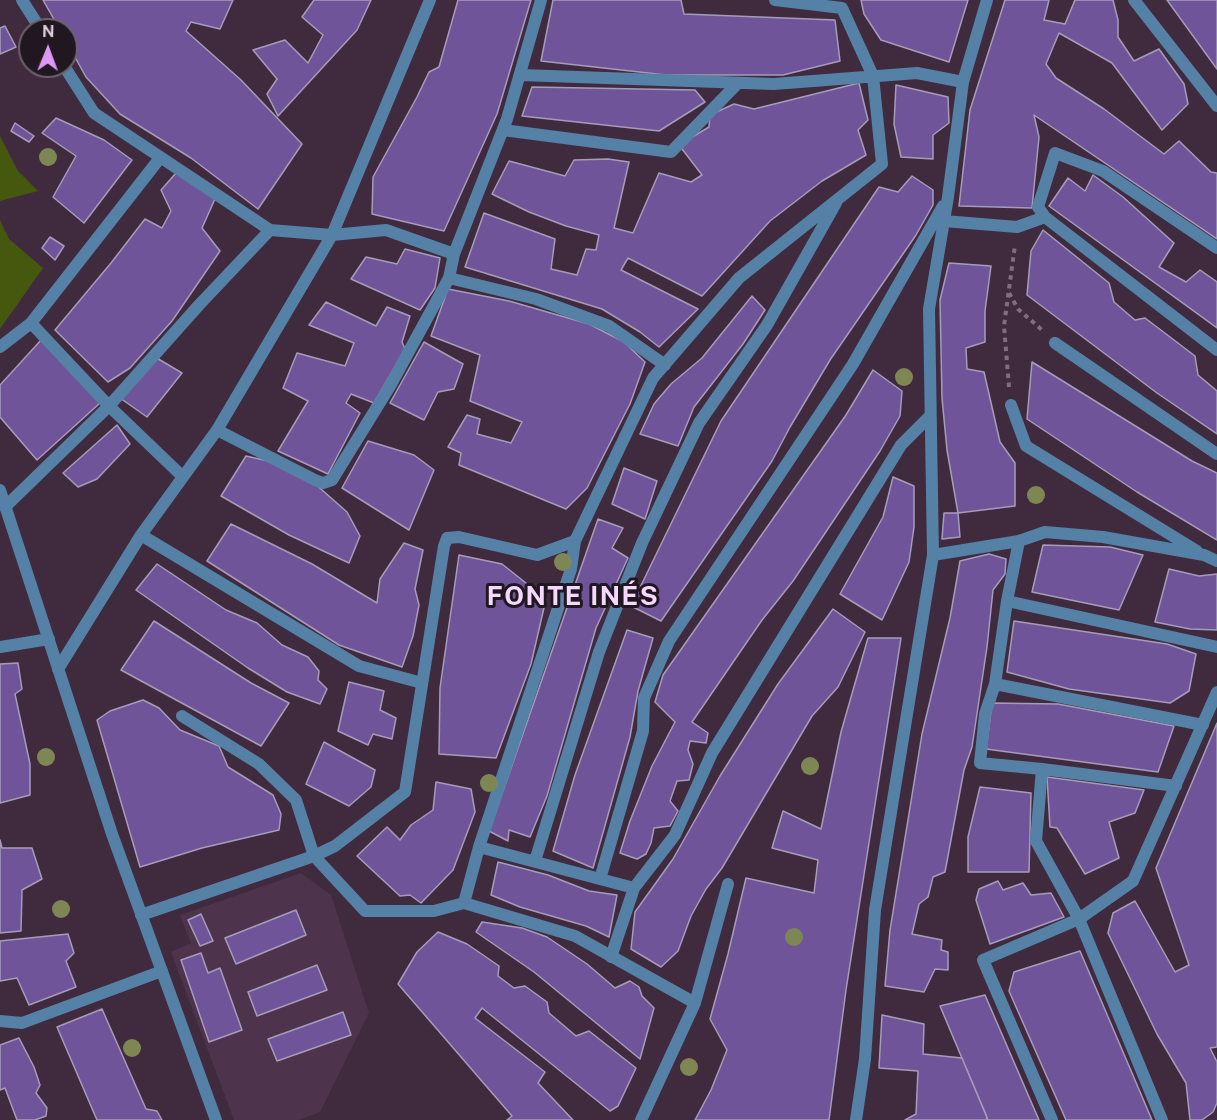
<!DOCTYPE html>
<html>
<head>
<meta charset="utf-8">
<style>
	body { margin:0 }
	#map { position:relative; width:1217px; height:1120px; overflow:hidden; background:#402b3e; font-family:"Public Sans",sans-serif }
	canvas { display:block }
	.north { position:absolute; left:18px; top:18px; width:60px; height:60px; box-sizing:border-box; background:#211720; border:2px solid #6c616b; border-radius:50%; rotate:1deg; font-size:16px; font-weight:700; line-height:24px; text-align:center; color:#ddcfdb }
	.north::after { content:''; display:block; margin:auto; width:21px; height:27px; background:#dd98f3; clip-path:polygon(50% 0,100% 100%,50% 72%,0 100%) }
</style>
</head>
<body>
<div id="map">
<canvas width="1217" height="1120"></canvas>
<div class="north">N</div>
</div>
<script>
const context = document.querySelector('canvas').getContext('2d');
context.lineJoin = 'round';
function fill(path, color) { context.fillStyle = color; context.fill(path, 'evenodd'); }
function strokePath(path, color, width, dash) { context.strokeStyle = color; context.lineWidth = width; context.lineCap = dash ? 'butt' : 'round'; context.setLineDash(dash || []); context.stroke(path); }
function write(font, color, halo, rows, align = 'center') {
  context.font = font + ' "Public Sans",sans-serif'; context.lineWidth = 6; context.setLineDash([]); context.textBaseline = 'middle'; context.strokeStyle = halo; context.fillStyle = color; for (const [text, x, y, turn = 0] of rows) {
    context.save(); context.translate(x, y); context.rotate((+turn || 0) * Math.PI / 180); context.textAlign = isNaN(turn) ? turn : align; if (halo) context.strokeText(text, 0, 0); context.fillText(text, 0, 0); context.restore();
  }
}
fill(new Path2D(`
	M301 873 331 895 369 1013 320 1112 299 1120H234L171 952 191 943 180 915Z`), '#4d334b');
fill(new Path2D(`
	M0 136 18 171 38 191 0 201Z
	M0 220 9 239 43 268 0 329Z`), '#45580e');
const building = new Path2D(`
	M43 0H233L220 29 191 22 186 31 241 80 302 144 258 209 191 158 120 114 86 77 66 41V30H60Z
	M314 0H371L357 30 278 116 267 94 277 79 253 50 285 40 308 63 323 35 302 17Z
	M458 0H531L497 114 444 231 372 214 373 177 417 97 429 72 439 67Z
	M553 0H681L684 14 835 20 840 61 783 75H666L541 61Z
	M861 0H968L949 62 881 40 864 14Z
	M1005 0H1049L1044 20 1065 24 1075 0H1113L1118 20V37L1134 61 1159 49 1184 84 1188 104 1162 130 1112 63 1059 33 1046 64 1056 78 1104 109 1164 154 1179 141 1211 172 1217 173V239L1034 115 1039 137 1032 208 959 206 970 110Z
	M1167 0H1217V69Z
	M5 26 16 47 0 54V28Z
	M859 83 868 120 858 130 866 155 822 181 770 221 702 296 628 258 621 270 698 309 659 347 640 332 602 309 465 267 484 213 555 239 551 269 577 275 586 249 596 250 599 235 566 226 529 212 492 194 509 161 565 176 574 160 608 159 629 162 614 228 633 233 659 173 691 182 702 175 679 145 709 127 710 115 734 104 754 109Z
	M896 85 948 97 949 123 933 135V159L901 157 894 124Z
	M532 87 695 90 705 102 659 131 522 116Z
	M56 118 104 140 132 160 84 223 53 197 76 156 42 133Z
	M15 123 34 136 29 142 11 131Z
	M176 173 215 199 202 228 220 251 172 321 130 368 108 382 55 330 111 263 145 219 162 228 171 211 161 190Z
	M1093 175 1123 197 1174 243 1159 267 1186 282 1200 270 1217 282V328L1049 206 1068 178 1085 191Z
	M912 176 933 190V205L916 235 830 360 790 427 772 461 661 621 631 606 721 421 879 187 898 192Z
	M1043 230 1109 283 1114 302 1135 320 1145 318 1195 356 1198 375 1217 391V434L1157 393 1027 295 1031 251Z
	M50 237 64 246 55 260 42 248Z
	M405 249 440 258 435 288 420 310 351 279 366 257 397 264Z
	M949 263 991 266 985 311V342L966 348 967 369 984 372 1000 442 1015 463V506L958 513 947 450 942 398 940 300Z
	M448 289 509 301 589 324 624 342 645 362 630 404 587 488 566 509 459 465 461 453 448 447 467 415 480 419 477 434 511 443 522 422 470 401 480 355 431 336Z
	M752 296 765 310 743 344 694 407 678 446 640 434 654 404 671 384 702 358Z
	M326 302 376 326 387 307 410 316 402 342 405 349 374 403 351 394 346 403 360 413 328 474 278 451 308 401 283 388 297 353 345 366 354 343 309 325Z
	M42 339 100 403 37 460 0 417V385Z
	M424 342 463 364 454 389 438 392 424 420 390 403Z
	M155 357 182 373 147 417 120 398Z
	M1032 362 1192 461 1217 473V540L1137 492 1027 419Z
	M873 370 902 391 900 416 880 451 793 581 762 620 692 722 708 733 706 743 690 741 688 750 693 764 689 780 677 781 670 801 678 811 670 826 654 828 651 843 646 854 637 859 620 853 630 821 652 766 675 722 655 702 663 675 846 415Z
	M117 425 130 444 97 479 78 487 63 473Z
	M368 441 414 455 434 470 409 530 342 488Z
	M246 456 268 461 313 482 347 512 360 536 349 563 289 535 221 496Z
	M624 468 657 481 645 519 612 504Z
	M893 477 914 486V527L909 562 882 620 840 594 883 517Z
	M944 513H958L960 537 942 539Z
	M598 519 623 528 612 548 628 558 596 628 547 796 530 837 509 830 508 841 489 831Z
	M231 524 312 564 377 603 380 579 404 543 423 550 415 589 419 605 413 636 402 667 339 645 207 561Z
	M1043 545 1110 547 1143 555 1119 610 1032 592Z
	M989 554 1006 559 1005 574 993 590 987 647 972 747 964 770 945 872 933 877 928 897 919 904 912 934 942 940 941 950 948 952V970L935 969 924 992 885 986 890 930 922 734 950 618 960 561Z
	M459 555 502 564 546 599 531 664 496 758 439 754 440 688Z
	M157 564 226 610 257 623 282 645 308 657 319 671 318 680 327 689 320 704 287 692 248 668 136 590Z
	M1169 569 1199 576 1217 574V630L1190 629 1155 622Z
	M833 609 865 632 838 687 812 716 722 868 706 889 691 916 678 951 661 967 631 949 635 912 673 859 720 776 778 684Z
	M154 621 251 683 289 703 261 746 121 670Z
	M1014 621 1167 644 1196 654 1189 691 1170 703 1069 689 1007 672Z
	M627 630 653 638 638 691 630 737 593 868 553 851 575 775Z
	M868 638H901L846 990 829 1120H695L711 1090 727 1050 710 1019 728 954 746 878 814 893 818 860 772 848 783 811 821 829 841 732Z
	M18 663 22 689 15 694 30 764V795L0 803V664Z
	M349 682 384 691 380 710 396 718 392 739 373 734 368 745 338 731Z
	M143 700 159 708 180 730 219 746 228 767 273 795 281 814 279 830 202 848 140 867 97 720 110 711Z
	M992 703 1058 704 1174 726 1158 772 986 749Z
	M1217 723V1047L1210 1048 1217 1062V1103L1213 1112 1202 1120H1190L1186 1083 1157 1034 1108 933 1113 913 1135 901 1175 972 1189 965 1156 868Z
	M324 742 375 770 371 787 349 806 306 784Z
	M1047 777 1144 790 1135 813 1109 822 1119 858 1085 874 1057 828 1050 827Z
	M436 782 471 789 475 812 453 870 421 903 410 895 400 896 357 856 387 827 400 840 411 825 433 810Z
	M980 787 1031 793 1029 872H968V837Z
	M0 840 2 848H32L42 879 22 890 21 931 0 933Z
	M498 862 548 875 589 891 617 895 609 937 586 926 520 907 491 895Z
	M998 881 1003 890 1023 883 1031 895 1051 893 1064 917 990 944 976 900 979 889Z
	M296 910 306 935 236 964 225 938Z
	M201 914 213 941 200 946 188 920Z
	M482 922 522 928 547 937 587 964 615 988 630 981 639 987 642 996 654 1008 640 1059 534 972 476 932Z
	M438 932 467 944 499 966 498 976 514 988 525 986 547 1002 549 1013 576 1036 589 1031 636 1068 618 1106 610 1111 482 1008 475 1018 545 1072 538 1083 573 1120H507L512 1116 398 984 417 952Z
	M68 934 74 953 66 961 76 987 29 1005 17 978 0 981V941Z
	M1080 951 1152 1120H1066L1009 991 1014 972Z
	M201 953 208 973 220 968 242 1030 209 1042 181 960Z
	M317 965 327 990 257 1016 248 992Z
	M985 995 1039 1120H988L940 1006Z
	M102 1009 146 1109 157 1111 162 1120H97L57 1027Z
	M343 1012 351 1035 277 1061 268 1039Z
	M882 1015 924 1024 923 1054 962 1058 987 1117 986 1120H905L916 1114 918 1071 879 1068Z
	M19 1038 34 1067 40 1085 36 1093 47 1108 46 1116 35 1120H17L5 1088 0 1090V1045Z`);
fill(building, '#6f549a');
strokePath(building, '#a69cba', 1.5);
strokePath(new Path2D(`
	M1009 293 1018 309 1042 330
	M1009 387 1004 326 1015 245`), '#806d7e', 4, [4.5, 4.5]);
strokePath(new Path2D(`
	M22 0 41 30
	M1134 0 1217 106
	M64 66 94 113 270 230 332 235 386 230 454 254
	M521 75 774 84 917 73 963 82
	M503 130 671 152 737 84
	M1045 217 1038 207 1055 153 1103 171 1217 248
	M944 221 1017 227 1045 217 1217 350
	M449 278 536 299 609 326 665 365
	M31 323 109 406 182 476
	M1055 343 1217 454
	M0 347 31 323 160 158
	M1011 405 1026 446 1197 551
	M217 430 315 480 323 483 332 480 390 386 449 278 454 254 507 119 541 0
	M5 507 109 406 199 305 270 230
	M141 535 359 666 422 683
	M1019 541 1007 601 1217 647
	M933 555 1019 541 1045 532 1103 537 1204 555 1217 561
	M1007 601 995 684 1203 725
	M0 647 49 639
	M58 669 141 535 217 430 332 235 430 0
	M995 684 985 714 980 763 1042 769
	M182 716 259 764 296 800 314 856 365 911H434L464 903 575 936 695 1003
	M479 847 634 888
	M535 861 599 652 642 543 699 423 767 325 836 203
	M600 879 643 731 644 698 669 641 853 364 943 206
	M464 903 479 847 571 569 575 541 653 378 739 278 882 164 873 76 842 8 775 0
	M141 915 314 856 335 846 405 792 444 546 447 538 459 537 537 555 575 541
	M611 957 634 888 675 835 712 753 901 445 930 416
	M0 1021 22 1023 162 971
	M641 1120 695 1003 728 884
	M856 1120 865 1059 875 910 933 555 929 309 948 197 963 82 987 0
	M1052 1120 983 960 1079 919 1036 841 1042 769 1176 786
	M1162 1120 1079 919 1133 881 1217 692`), '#5581a7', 12);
strokePath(new Path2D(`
	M0 490 112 834 216 1120`), '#5581a7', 12);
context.fillStyle = '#7e8754';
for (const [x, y] of [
	[48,157],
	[904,377],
	[1036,495],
	[563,562],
	[46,757],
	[810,766],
	[489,783],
	[61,909],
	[794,937],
	[132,1048],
	[689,1067]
]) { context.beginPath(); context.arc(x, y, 9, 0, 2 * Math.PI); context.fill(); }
context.letterSpacing = '1.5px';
write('bold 26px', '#f5d8fe', '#211720', [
	["FONTE INÉS",573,597]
]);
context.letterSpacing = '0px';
</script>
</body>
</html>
